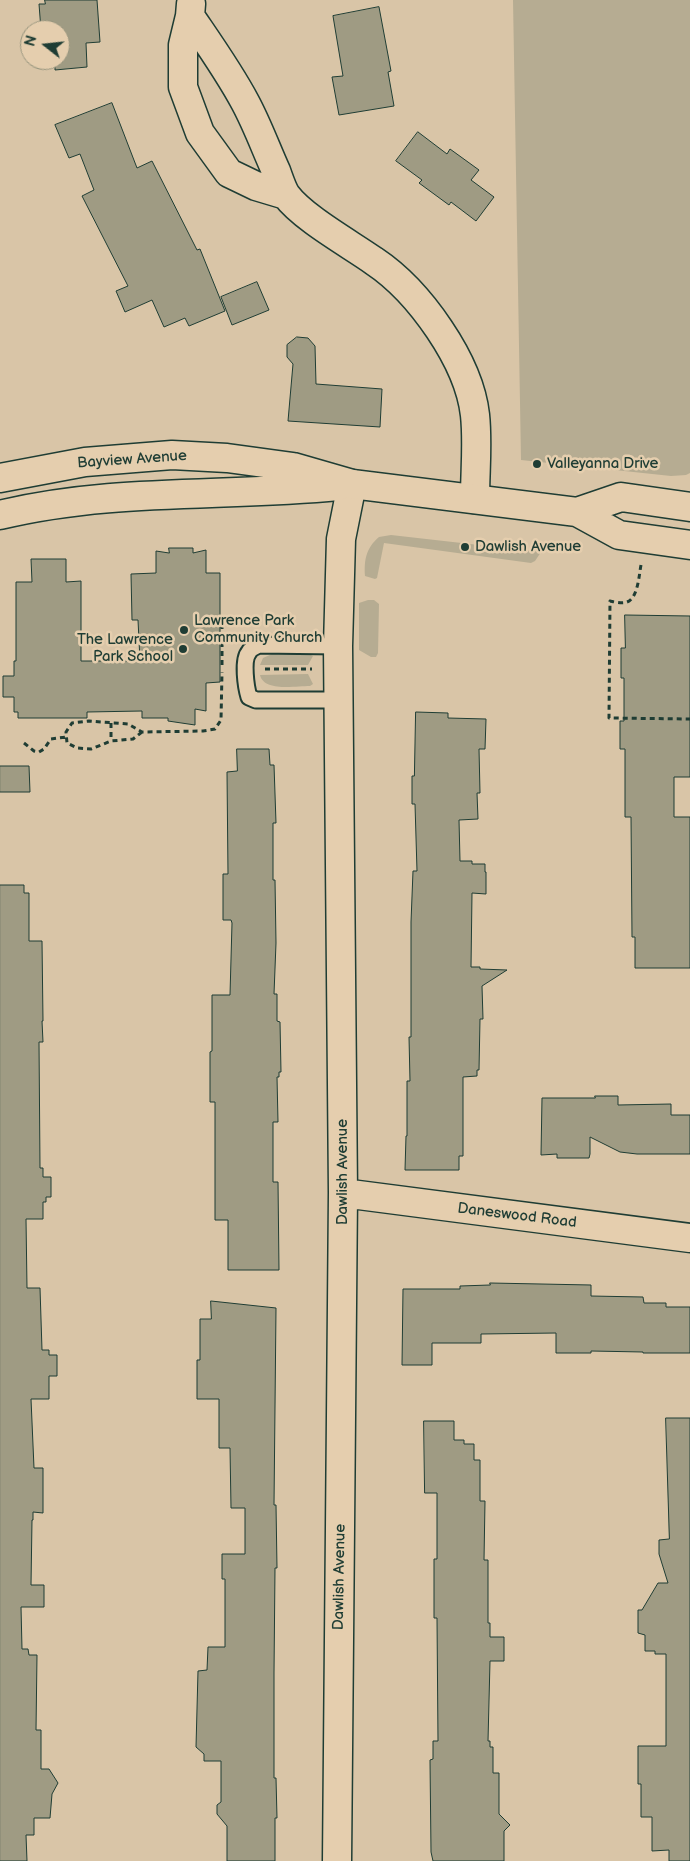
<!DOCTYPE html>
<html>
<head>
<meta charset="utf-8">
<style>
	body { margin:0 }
	#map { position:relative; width:690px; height:1861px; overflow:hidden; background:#d9c5a7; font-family:"Balsamiq Sans",sans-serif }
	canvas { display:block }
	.north { position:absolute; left:20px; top:20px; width:50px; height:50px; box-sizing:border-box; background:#e5ceae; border:1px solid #96947d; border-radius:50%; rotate:286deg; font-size:14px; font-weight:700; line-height:20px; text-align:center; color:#1f3d34 }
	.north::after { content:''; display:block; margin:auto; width:18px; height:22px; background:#1f3d34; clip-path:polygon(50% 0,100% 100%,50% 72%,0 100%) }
</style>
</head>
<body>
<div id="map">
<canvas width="690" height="1861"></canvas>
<div class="north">N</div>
</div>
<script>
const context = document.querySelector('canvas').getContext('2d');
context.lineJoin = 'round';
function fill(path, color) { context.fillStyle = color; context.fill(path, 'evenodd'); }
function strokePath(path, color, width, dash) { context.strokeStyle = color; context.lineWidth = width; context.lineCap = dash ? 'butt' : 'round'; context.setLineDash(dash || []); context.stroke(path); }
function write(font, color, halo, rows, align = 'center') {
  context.font = font + ' "Balsamiq Sans",sans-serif'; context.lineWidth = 5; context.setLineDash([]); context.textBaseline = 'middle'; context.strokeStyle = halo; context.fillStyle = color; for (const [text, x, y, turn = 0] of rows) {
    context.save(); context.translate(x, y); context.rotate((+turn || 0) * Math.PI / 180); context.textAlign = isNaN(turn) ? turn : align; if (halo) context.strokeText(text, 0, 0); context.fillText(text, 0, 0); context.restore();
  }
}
fill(new Path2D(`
	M513 0H690V473L686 475 671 476 521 460Z
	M391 535 541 552 535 561 531 563 384 543 377 578 375 579 365 576C364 560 366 548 379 537Z
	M368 600H374L379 604 378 653 376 657H371L359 650V603Z
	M272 654H309L313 656 308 665H260L263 658Z
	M308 674 313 684 310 686C295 686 264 692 260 675Z`), '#b6ac92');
const building = new Path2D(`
	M45 0H97L100 42 86 43 87 67 55 70V60H60V30H41L39 4H45Z
	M379 7 391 71 388 72 394 106 339 115 332 77 343 76 333 16Z
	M112 103 137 168 152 161 197 250 200 249 225 311 189 326 185 318 164 327 152 300 125 312 116 291 128 286 82 196 94 190 80 154 69 158 55 125Z
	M418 132 447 154 450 149 479 170 471 180 494 197 476 221 451 202 449 205 419 183 422 180 396 161Z
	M257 282 269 310 232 325 221 297Z
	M297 337 308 338 315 346 316 384 382 389 380 427 288 421 293 364 287 357V345Z
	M169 548H193V553L206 550V573H220V682L206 683V711L195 709V725L168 721V718H142V711L87 712V718H18V712H14V697H3V676H14V661H16V582H32L31 559H66V582L81 581V661H140L138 620H132L131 574 156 573V551L169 553Z
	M625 615 690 616V777H674V817H690V968H635V937H632L631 817H625V749H620V721H624V678H621V648H625Z
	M416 712 448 713V718L486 719 485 749H479L480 793H477L478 819 459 820 460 861H472V864H485V872H486V894L472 893 471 967H480V969L507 970 482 986 483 1019H480L479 1070H477V1076L463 1077V1156H459V1170H405L406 1136H407V1081H410L409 1037H411V922L413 871H417L415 804H412V776H414Z
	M237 749H269L270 765H274L276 823H273V880H275L276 943 274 994H277V1021L280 1022 281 1072H279V1077H277L278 1122H273V1182H278L279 1270H228V1220H215V1102H210V1052L212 1051V995H230L232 923 231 920H223V874H228L227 772 237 771Z
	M0 766H29L30 792H0Z
	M0 885H24V893H29V941H42L43 1021H42L43 1042H39L40 1168H43V1177H51V1197H46V1202H43V1219H26L27 1288H40L42 1350H49V1355H57V1376H49V1399H31L34 1468H43V1513L33 1512V1520H32L31 1585H44V1607H21L22 1649H28L29 1655H37L36 1730H41V1769H49L58 1783 52 1794 50 1818H34V1835H26L27 1861H0Z
	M595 1096H618V1105L671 1104V1115H690V1154H637L620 1152 590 1137V1154L589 1158H557V1154L541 1155 542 1098H595Z
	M490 1283 591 1285V1296L643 1297 644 1303H666V1307H690V1353H643V1352L591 1351V1353H556V1333L481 1334V1343H432V1365H402L403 1289H460V1286L490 1285Z
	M211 1301 276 1308 274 1505H276L277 1568H275L274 1673V1778H276L277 1818H275V1861H227V1826L217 1814V1805L221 1802V1761H204V1754L196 1747 198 1671 207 1670 208 1647H225V1579H222V1554H245V1508H231L230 1448H219V1399H197V1360H200V1319H211Z
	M666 1418H690V1861H669V1850L652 1851V1817H641V1784H638V1746H666V1654H655V1651H645V1635L638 1633V1610H642L658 1583H668L659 1554V1540L669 1539Z
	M424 1421H454V1440H464V1444H474V1460H480V1501H485L484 1560H488V1623H490V1637H504V1661H490L488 1741H490V1747H493V1773H499V1814L510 1825 504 1831V1861H433L431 1852 430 1760 433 1759V1741H438L437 1618H434V1559H437V1493H425Z`);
fill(building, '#9f9b83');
strokePath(building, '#1f3d34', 1);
const lane = new Path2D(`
	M338 700H256L249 697C246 687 242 660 249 652 251 648 255 647 259 645L338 646`);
const street = new Path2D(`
	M191 4 190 16 183 45V87L200 133 229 173 256 186 286 195
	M190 16C209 44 229 72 245 102 257 124 266 149 276 171 279 179 282 189 286 195 303 218 350 244 374 261 419 291 469 361 475 415 478 443 475 471 475 499
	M343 1193 690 1238
	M337 1861 343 1193 338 646 341 539 352 484`);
const secondary = new Path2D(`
	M0 478 85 462 172 455 227 458 293 467 352 484 577 512 619 535 690 545
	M577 512 621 497 690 507
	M0 515C111 488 226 497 338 486`);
strokePath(lane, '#1f3d34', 19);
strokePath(street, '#1f3d34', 31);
strokePath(secondary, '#1f3d34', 31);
strokePath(new Path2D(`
	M641 565C639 575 638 598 627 602 622 604 615 602 610 601L609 718 690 719
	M222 624V666
	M265 669H312
	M111 723V741
	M142 732 133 739 111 741 91 749 77 748 67 743 66 732 72 723 89 721 128 724 142 732 203 731 215 729 221 720 222 672
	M24 743 34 751 39 752 44 749 51 739 66 737`), '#1f3d34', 3, [5, 4]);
strokePath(lane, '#e5ceae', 15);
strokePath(street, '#e5ceae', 28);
strokePath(secondary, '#e5ceae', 28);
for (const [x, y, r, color] of [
	[537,464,5,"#1f3d34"],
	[465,547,5,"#1f3d34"],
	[184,630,5,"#1f3d34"],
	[183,649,5,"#1f3d34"]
]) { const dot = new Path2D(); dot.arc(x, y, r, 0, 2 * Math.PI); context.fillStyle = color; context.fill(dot); strokePath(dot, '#e5ceae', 2); }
write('15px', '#1f3d34', '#e5ceae', [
	["Bayview Avenue",132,460,-4],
	["Dawlish Avenue",343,1172,-90],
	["Daneswood Road",517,1216,7],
	["Dawlish Avenue",340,1577,-89]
]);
write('15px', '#1f3d34', '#e5ceae', [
	["Valleyanna Drive",547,464],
	["Dawlish Avenue",475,547],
	["Lawrence Park",194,621],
	["Community Church",194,638],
	["The Lawrence",173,640,"right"],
	["Park School",173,657,"right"]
], 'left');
</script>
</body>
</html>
